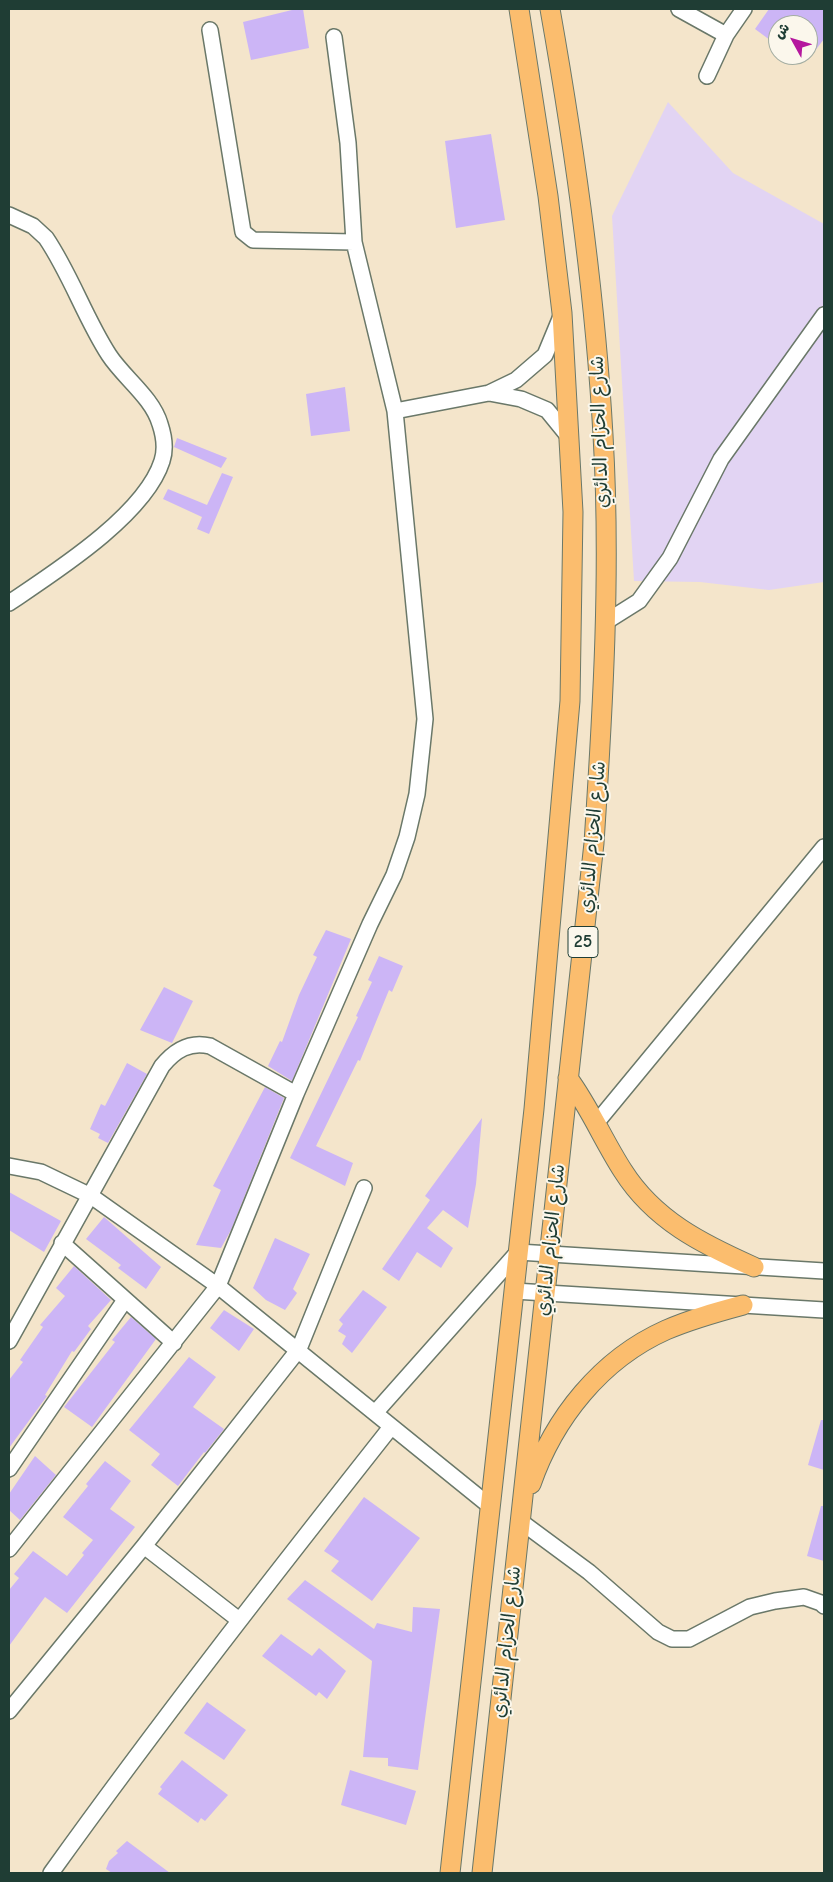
<!DOCTYPE html>
<html>
<head>
<meta charset="utf-8">
<style>
	body { margin:0 }
	#map { position:relative; width:833px; height:1882px; overflow:hidden; background:#f4e5cb; font-family:"Comic Neue","Playpen Sans Arabic",sans-serif }
	canvas { display:block }
	.frame { position:absolute; inset:0; border:10px solid #1f3d34; pointer-events:none }
	.north { position:absolute; left:768px; top:15px; width:50px; height:50px; box-sizing:border-box; background:#fbf7ec; border:1px solid #a3ada2; border-radius:50%; rotate:309deg; font-size:14px; font-weight:700; line-height:20px; text-align:center; color:#1f3d34 }
	.north::after { content:''; display:block; margin:auto; width:18px; height:22px; background:#b5179e; clip-path:polygon(50% 0,100% 100%,50% 72%,0 100%) }
</style>
</head>
<body>
<div id="map">
<canvas width="833" height="1882"></canvas>
<div class="frame"></div>
<div class="north">ش</div>
</div>
<script>
const context = document.querySelector('canvas').getContext('2d');
context.lineJoin = 'round';
function fill(path, color) { context.fillStyle = color; context.fill(path, 'evenodd'); }
function strokePath(path, color, width, dash) { context.strokeStyle = color; context.lineWidth = width; context.lineCap = dash ? 'butt' : 'round'; context.setLineDash(dash || []); context.stroke(path); }
function write(font, color, halo, rows, align = 'center') {
  context.font = font + ' "Comic Neue","Playpen Sans Arabic",sans-serif'; context.lineWidth = 4; context.setLineDash([]); context.textBaseline = 'middle'; context.strokeStyle = halo; context.fillStyle = color; for (const [text, x, y, turn = 0] of rows) {
    context.save(); context.translate(x, y); context.rotate((+turn || 0) * Math.PI / 180); context.textAlign = isNaN(turn) ? turn : align; if (halo) context.strokeText(text, 0, 0); context.fillText(text, 0, 0); context.restore();
  }
}
fill(new Path2D(`
	M668 102 733 173 824 224V582L769 590 700 582 634 581 612 216Z`), '#e2d4f3');
fill(new Path2D(`
	M296 9H303L309 48 251 60 243 22Z
	M769 9H824V39L808 60V25H778V46L755 29Z
	M491 134 505 220 456 228 445 141Z
	M345 387 350 431 311 436 306 394Z
	M177 438 227 458 221 468 174 447Z
	M222 473 233 477 209 534 197 529 202 517 163 499 168 489 207 505Z
	M326 930 351 939 292 1081 268 1066 280 1041 282 1042 299 995 317 957 313 955Z
	M379 956 403 966 392 992 389 990 360 1061 358 1060 316 1146 353 1163 345 1186 290 1158 358 1017 356 1016 372 982 368 980Z
	M164 987 193 1001 172 1043 140 1030Z
	M127 1063 147 1074 108 1143 98 1138 100 1134 90 1129 101 1104 105 1106Z
	M265 1087 284 1098 231 1230 221 1248 196 1245 221 1190 213 1186Z
	M482 1118 476 1184 468 1228 443 1210 427 1228 453 1248 441 1268 417 1252 399 1281 382 1269 430 1200 425 1196Z
	M9 1192 61 1221 44 1252 9 1230Z
	M104 1217 161 1267 146 1289 118 1268 121 1265 86 1239Z
	M275 1238 310 1254 293 1289 297 1293 285 1310 266 1300 253 1288Z
	M74 1266 111 1300 88 1326 91 1329 74 1352 72 1351 45 1395 47 1396 9 1448V1380L23 1362 20 1360 43 1327 40 1325 65 1296 56 1288Z
	M363 1290 387 1307 352 1353 342 1344 346 1336 338 1331 343 1324 339 1320Z
	M224 1310 254 1329 239 1351 210 1328Z
	M131 1317 156 1339 92 1427 64 1407 115 1342 112 1340Z
	M189 1357 216 1377 193 1407 224 1429 205 1453 204 1452 178 1486 151 1465 160 1454 129 1430Z
	M821 1420H824V1470L808 1465Z
	M35 1456 56 1475 20 1520 9 1510V1494Z
	M105 1461 131 1481 110 1509 135 1527 67 1613 45 1597 9 1646V1590L19 1578 14 1574 33 1551 67 1576 84 1555 82 1553 93 1540 63 1517 88 1486 86 1484Z
	M364 1497 420 1538 372 1601 331 1571 339 1561 324 1551Z
	M821 1506H824V1561L807 1556Z
	M305 1580 374 1629 377 1623 412 1632 413 1607 440 1609 418 1770 388 1766V1758L363 1757 372 1661 287 1599Z
	M281 1634 312 1656 319 1648 346 1671 327 1699 319 1692 316 1696 262 1656Z
	M207 1702 246 1730 224 1760 184 1733Z
	M182 1760 228 1795 205 1821 201 1818 198 1823 158 1794 162 1789 160 1787Z
	M350 1770 416 1791 406 1825 341 1805Z
	M127 1841 170 1873H112L106 1869 109 1861 118 1853 116 1851Z`), '#ccb5f6');
const minor = new Path2D(`
	M679 9 726 35
	M210 30 243 232 253 240 354 242
	M707 76 726 35 744 9
	M9 215 33 226 46 238C71 275 85 318 109 355 124 378 152 397 160 424 164 436 166 449 162 461 145 515 55 572 9 603
	M489 393 521 399 547 410 569 437
	M395 411 489 393 516 380 545 355 562 314
	M604 623 639 601 670 558 721 459 824 315
	M597 1122 824 847
	M9 1166 41 1172 91 1196 218 1286 491 1507
	M62 1243 174 1343
	M514 1291 824 1310
	M9 1341 162 1066C175 1050 190 1041 210 1046L296 1094
	M375 1413 518 1252 824 1271
	M9 1469 125 1300
	M520 1521 589 1572 658 1632 672 1639H689L750 1607 775 1601 804 1597 821 1603 824 1606
	M144 1546 239 1620
	M9 1549 218 1286 296 1094 370 924 394 875 407 837 417 794 425 719 395 411 354 242 348 143 334 37
	M9 1711 144 1546 299 1349 364 1188
	M51 1873C160 1721 275 1574 391 1427`);
const major = new Path2D(`
	M568 1078C590 1108 603 1140 623 1171 654 1220 702 1244 754 1267
	M531 1484C554 1418 601 1359 666 1330 691 1319 717 1312 743 1305
	M450 1873 534 1109 570 701 573 512 562 313 548 196 519 9
	M482 1873 594 843C603 707 611 570 603 435 595 291 575 150 550 9`);
strokePath(minor, '#6a7869', 18);
strokePath(major, '#6a7869', 21);
strokePath(minor, '#fff', 15);
strokePath(major, '#fbbd6e', 19);
for (const [x, y, w] of [
	[583,942,30]
]) { const box = new Path2D(); box.roundRect(x - w / 2, y - 15.5, w, 31, 4); context.fillStyle = '#fbf7ec'; context.fill(box); strokePath(box, '#1f3d34', 1); }
write('bold 18px', '#1f3d34', null, [
	["25",583,942]
]);
write('19px', '#1f3d34', '#fbf7ec', [
	["شارع الحزام الدائري",600,432,-92],
	["شارع الحزام الدائري",593,837,-85],
	["شارع الحزام الدائري",551,1240,-84],
	["شارع الحزام الدائري",507,1642,-84]
]);
</script>
</body>
</html>
